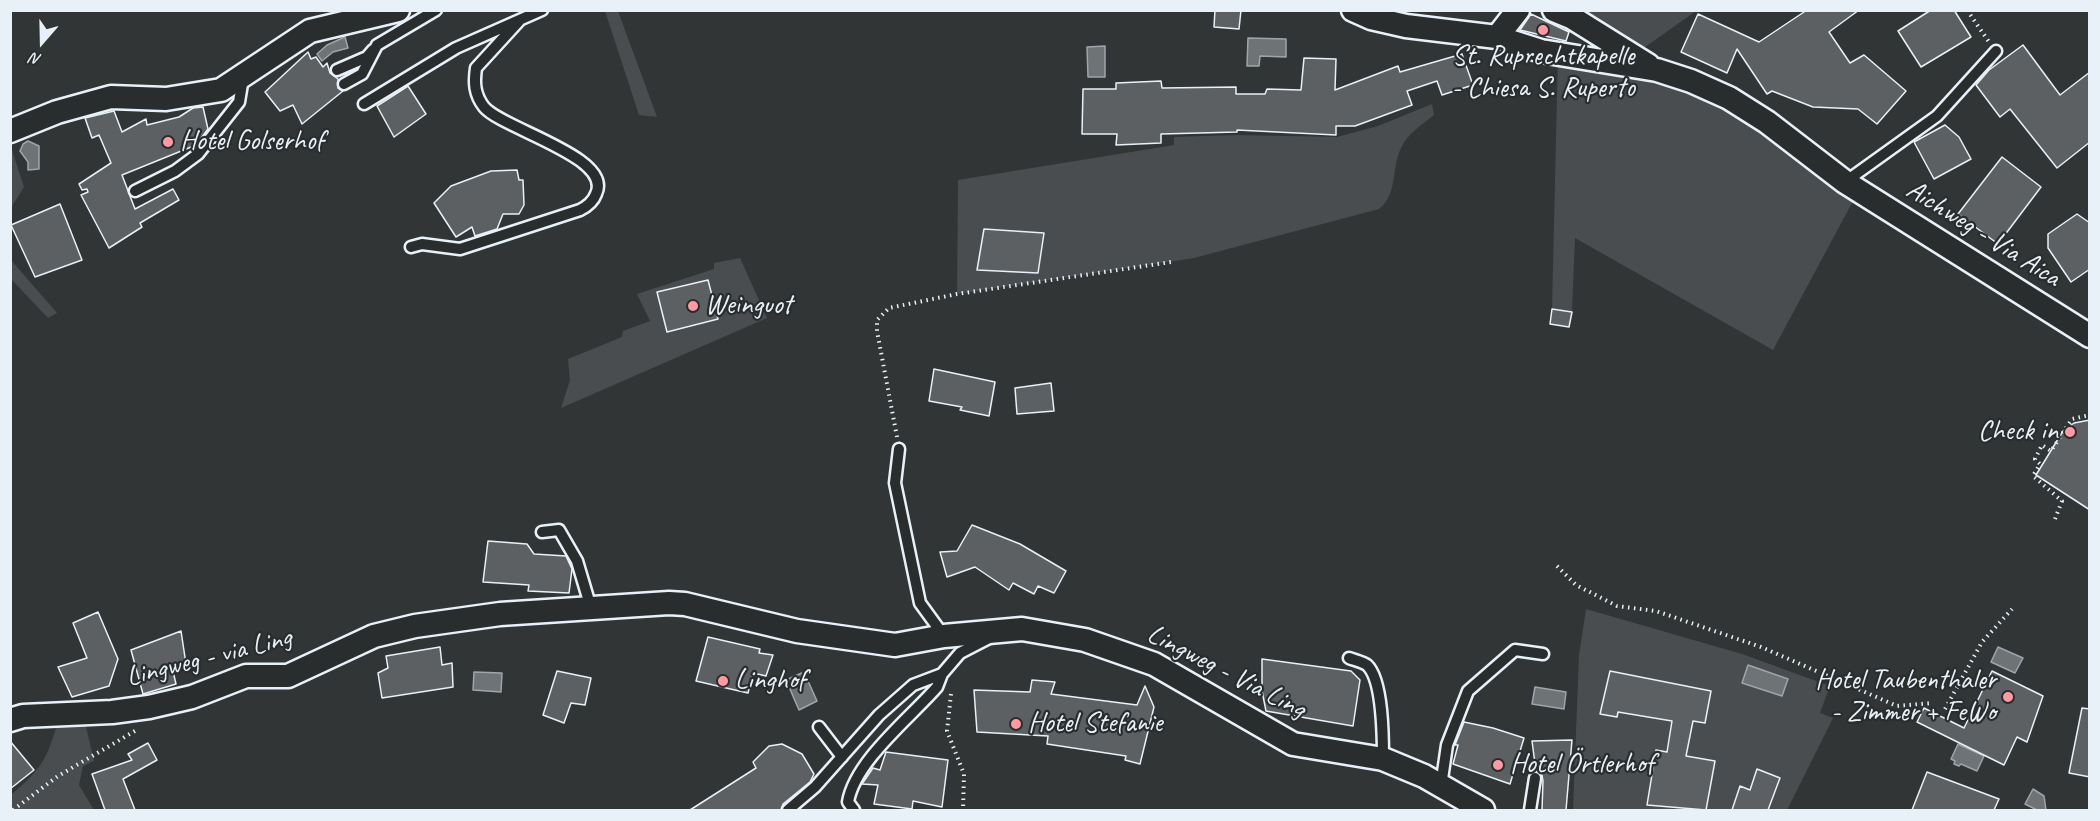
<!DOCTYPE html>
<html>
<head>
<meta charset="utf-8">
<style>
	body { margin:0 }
	#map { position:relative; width:2100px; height:821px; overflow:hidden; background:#323536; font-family:Caveat,sans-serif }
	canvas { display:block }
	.frame { position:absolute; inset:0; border:12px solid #e8f1f8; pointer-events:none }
	.north { position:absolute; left:12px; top:12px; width:60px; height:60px; -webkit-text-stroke:4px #2a2d2e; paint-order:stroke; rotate:200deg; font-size:16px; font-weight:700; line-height:24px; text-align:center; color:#e8f1f8 }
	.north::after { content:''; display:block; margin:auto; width:21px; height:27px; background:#e8f1f8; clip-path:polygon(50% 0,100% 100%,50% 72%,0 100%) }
</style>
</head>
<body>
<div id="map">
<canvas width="2100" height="821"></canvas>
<div class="frame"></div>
<div class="north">N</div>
</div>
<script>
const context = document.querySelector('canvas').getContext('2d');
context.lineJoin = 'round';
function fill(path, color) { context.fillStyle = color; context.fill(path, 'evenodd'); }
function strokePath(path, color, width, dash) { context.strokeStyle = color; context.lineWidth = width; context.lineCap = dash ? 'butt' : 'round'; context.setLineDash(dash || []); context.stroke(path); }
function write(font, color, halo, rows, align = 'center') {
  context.font = font + ' Caveat,sans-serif'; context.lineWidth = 4.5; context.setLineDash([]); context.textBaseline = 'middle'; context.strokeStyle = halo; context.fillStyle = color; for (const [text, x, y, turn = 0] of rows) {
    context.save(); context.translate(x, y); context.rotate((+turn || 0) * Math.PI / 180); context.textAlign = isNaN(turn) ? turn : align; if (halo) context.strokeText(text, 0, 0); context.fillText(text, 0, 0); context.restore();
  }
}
fill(new Path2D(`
	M605 11H618L657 117 639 115Z
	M1578 11H1696L1641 50Z
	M1558 54 1691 81 1859 190 1773 350 1575 238 1572 311 1552 309Z
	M1432 104 1434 115C1423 124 1407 134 1401 148 1391 169 1398 194 1379 209L1194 258 957 294 958 180 1174 145V137L1237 135 1337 137 1378 126Z
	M11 147 24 187 11 208H10Z
	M740 258 767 318 561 408 570 380 568 359 622 337 623 331 650 321 637 294 714 269V263Z
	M11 260 57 313 48 318 11 279Z
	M1586 609 1742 654 1830 686 1820 713 1833 718 1787 810H1573L1579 655Z
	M83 714 94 761 83 766 79 785 94 810H11V795C45 766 47 758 60 715Z`), '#494d4f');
const water = new Path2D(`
	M345 37 348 48 333 52 322 61 317 54 327 45Z
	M1248 38 1286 39V57L1260 56 1259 66H1247Z
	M1105 46V77H1088L1087 47Z
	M28 141 39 146V169L28 170V162L20 151 23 144Z
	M1998 647 2023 658 2015 673 1991 662Z
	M1748 665 1788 679 1782 696 1742 683Z
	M474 672 502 673 501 692 473 690Z
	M804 672 817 701 799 710 786 680Z
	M1535 687 1566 692 1564 709 1532 704Z
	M1958 744 1984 756 1977 771 1961 764 1959 766 1954 764 1955 761 1951 759Z
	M2033 789 2044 796 2046 810H2037L2025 804Z`);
fill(water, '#6e7376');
strokePath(water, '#9fa5aa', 1.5);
const building = new Path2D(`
	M1215 10H1241L1239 29 1214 27Z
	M1807 10H1859L1829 32 1850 63 1864 55 1906 91 1877 124 1858 109 1813 107 1772 91 1767 94 1737 49 1727 73 1681 52 1698 14 1759 42Z
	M1931 10H1954L1971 37 1921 67 1898 31Z
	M1531 14 1569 32 1566 41 1520 30Z
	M2023 45 2060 95 2090 72V142L2057 168 2010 109 2000 117 1976 85 1989 70Z
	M308 52 311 59 316 57 323 67 327 63 330 73 338 79V88L343 91 302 124 293 105 280 111 265 92Z
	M1462 54 1473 85 1442 95 1437 81 1407 91 1412 105 1355 126H1336V135L1237 130V132L1161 134V143L1116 145 1117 134H1082L1083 89H1116V83L1161 81 1162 88 1236 87V94H1265L1267 89 1301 90 1304 58 1336 59 1335 90 1398 66 1400 72Z
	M408 86 426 114 394 137 377 106Z
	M203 107 208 129 196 145 122 175 135 209 173 189 179 200 140 223 142 227 109 248 81 195 88 192 87 189 82 190 79 184 111 163 99 135 92 138 85 118 114 111 122 132 146 119 147 125 179 117 193 108Z
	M1945 125 1959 137 1971 159 1934 179 1914 142Z
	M2002 157 2041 187 1998 244 1958 214Z
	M517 170 519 180H523L524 205 519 214H503L497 229 475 236 472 227 456 237 434 203 451 186 491 171Z
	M60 204 82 260 35 277 11 225Z
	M2077 214 2090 223V269L2071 282 2048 248V234Z
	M984 229 1044 233 1038 273 977 270Z
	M708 280 718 319 667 332 657 292Z
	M1552 309 1572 312 1569 327 1550 324Z
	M934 369 995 382 989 416 960 410 962 407 929 401Z
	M1051 383 1054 411 1017 414 1015 388Z
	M2090 420V510L2036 475 2063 431 2074 423Z
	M972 525 1020 544 1066 571 1054 593 1038 586 1034 594 1013 583 1009 590 975 567 947 577 940 552 957 551Z
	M488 541 527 544 534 554 566 556 572 569 569 593 528 591 529 585 483 582Z
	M98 612 118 659 109 686 72 697 58 667 87 658 73 623Z
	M181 631 186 664 172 667 176 684 143 694 131 650Z
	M708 637 760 649 759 653 773 655 766 676 753 673 748 693 696 681Z
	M440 647 442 665 452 663 453 687 382 698 378 673 388 668 386 656Z
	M1262 659 1351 671 1360 680 1353 726 1266 711 1262 691Z
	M557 671 591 678 585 705 571 703 564 723 543 715Z
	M1610 671 1711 691 1705 723 1693 721 1686 756 1715 761 1706 810 1647 805 1656 750 1667 752 1672 721 1618 712 1617 717 1600 714Z
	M1992 671 2043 696 2027 742 2017 737 2004 765 1917 722 1924 708 1964 728Z
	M1032 680 1055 682 1051 694 1137 705 1145 686 1154 707 1140 764 1125 760 1126 756 1047 744 1048 736 977 732 974 690 1030 692Z
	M2082 708 2090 709V777L2069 773Z
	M1464 722 1493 728 1524 738 1510 784 1453 764 1458 745H1455Z
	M1572 740 1566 810H1542L1543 781 1542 775 1536 771 1532 741Z
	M10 741 34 770 10 789Z
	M148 743 157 760 123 779 135 810H105L92 774 132 760 128 754Z
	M782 744 802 754 814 774 810 782 783 804 781 810H690L756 768 753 762 769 746Z
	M886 752 948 760 942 807 913 801 912 809 874 804 878 785 862 784 873 768 880 770Z
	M1757 769 1780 778 1768 810H1732L1740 786 1750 790Z
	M1927 772 1999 799 1994 810H1912Z`);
fill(building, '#5c6063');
strokePath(building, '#e8f1f8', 1.5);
const service = new Path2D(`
	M337 70 367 57 373 50
	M344 84 362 74 377 45 436 10
	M364 104 456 48 542 10
	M1845 182 1937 116 1996 51
	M135 191 175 171 198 154 239 102 243 78
	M411 247 422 244 460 249 580 210C588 206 593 202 596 194 614 157 502 129 484 107 474 94 474 82 476 68L519 21
	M899 449 895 483 920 603 944 636
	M542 532 559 530 577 561 591 608
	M1349 658C1354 660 1363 662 1367 665 1383 680 1383 738 1383 759
	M819 727 842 757
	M1441 786 1447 745 1468 691 1515 650 1543 654
	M788 810 815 787 879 715 913 685 942 674 960 653 989 638
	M854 810 848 802C855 761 910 718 937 687L942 674
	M1530 810 1535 778`);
const minor = new Path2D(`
	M1353 10 1371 18 1406 26 1497 37 1541 51 1657 70 1691 81 1729 98 1767 122 1845 182 2090 336
	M1554 10 1571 17 1648 65
	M1497 37 1518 10
	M10 131 57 112 111 97 166 99 221 90 310 31 398 10
	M10 720 23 716 112 712 149 707 192 697 246 676H288L374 636 415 626 500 614 669 603 685 604 797 631 895 645 944 636 1022 629 1085 640 1154 664 1293 744 1383 759 1424 776 1483 810`);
strokePath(service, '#e8f1f8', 15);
strokePath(minor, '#e8f1f8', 27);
strokePath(new Path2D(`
	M1967 10 1989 42
	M897 437 877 331V320L889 308 957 294 1171 262
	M2055 519 2062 501 2033 476 2040 464 2035 459 2042 445 2051 451 2072 419 2090 415
	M1557 566 1576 585 1617 606 1656 611 1761 647 1897 706 1932 703
	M951 694 947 731 964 774 963 810
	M1945 709 1982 642 2012 609
	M13 810 58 776 135 731`), '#e8f1f8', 4, [1.5, 4.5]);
strokePath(service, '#2a2d2e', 10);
strokePath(minor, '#2a2d2e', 22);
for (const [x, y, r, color] of [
	[1543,30,6,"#ff9aa2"],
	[168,142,6,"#ff9aa2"],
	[693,306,6,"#ff9aa2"],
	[2070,432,6,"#ff9aa2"],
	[723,681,6,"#ff9aa2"],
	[2008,697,6,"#ff9aa2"],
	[1016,724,6,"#ff9aa2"],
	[1498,765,6,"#ff9aa2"]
]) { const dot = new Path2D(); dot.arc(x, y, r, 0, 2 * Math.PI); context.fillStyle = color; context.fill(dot); strokePath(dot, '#2a2d2e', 2); }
write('28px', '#e8f1f8', '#2a2d2e', [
	["St. Ruprechtkapelle",1543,57,"center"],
	["- Chiesa S. Ruperto",1543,89,"center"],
	["Hotel Golserhof",180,142],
	["Weinguot",705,306],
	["Check in",2058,432,"right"],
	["Linghof",735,681],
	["Hotel Taubenthaler",1996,681,"right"],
	["- Zimmer + FeWo",1996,713,"right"],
	["Hotel Stefanie",1028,724],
	["Hotel Örtlerhof",1510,765]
], 'left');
write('28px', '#e8f1f8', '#2a2d2e', [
	["Aichweg - Via Aica",1983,234,32],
	["Lingweg - via Ling",209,658,-14],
	["Lingweg - Via Ling",1226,672,27]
]);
</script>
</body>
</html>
